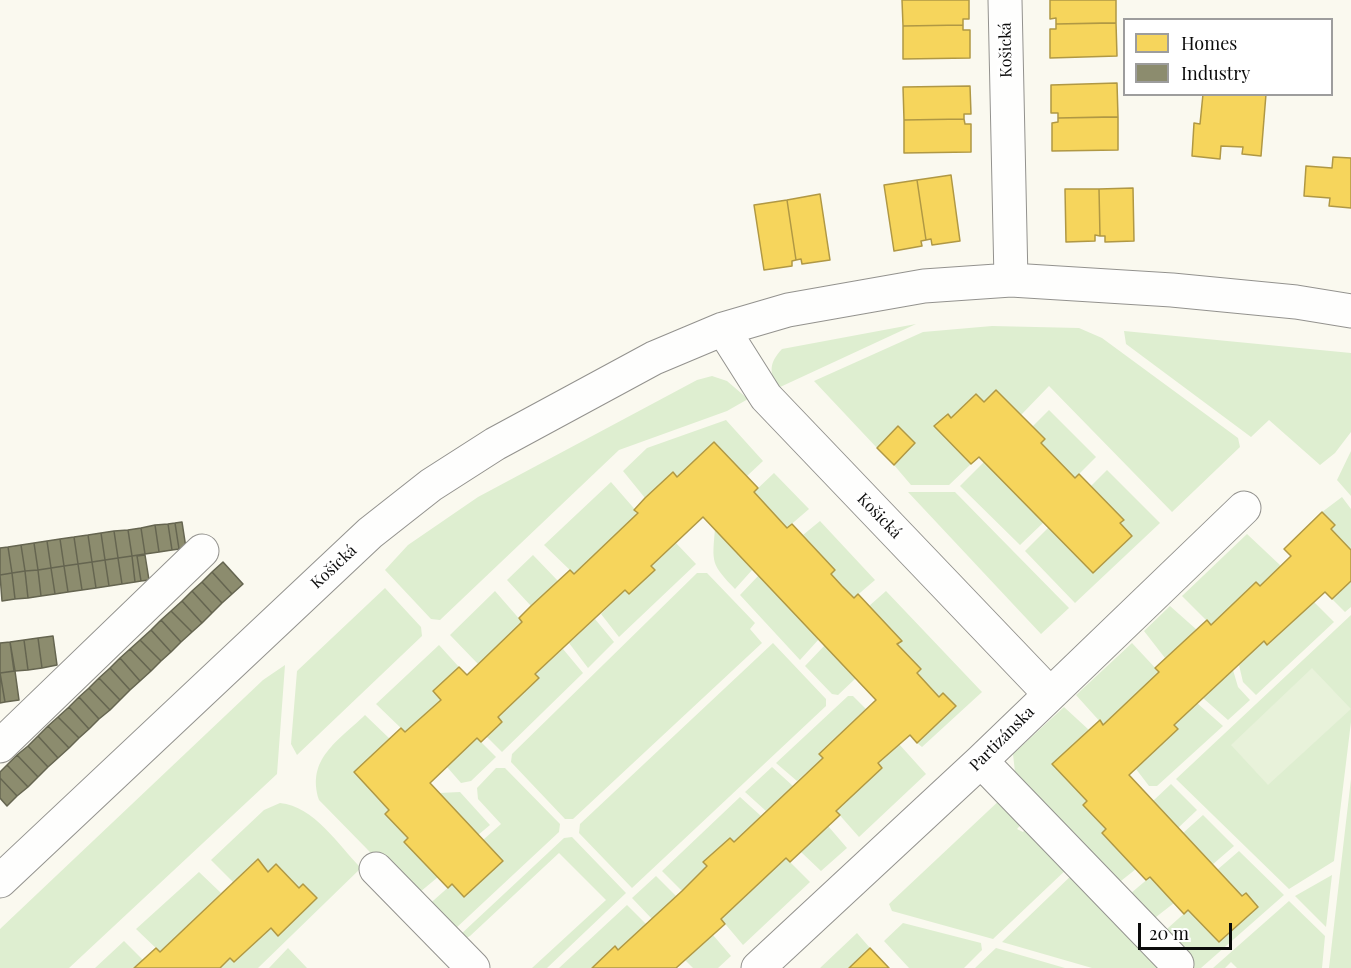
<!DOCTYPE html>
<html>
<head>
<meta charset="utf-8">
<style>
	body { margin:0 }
	#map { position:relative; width:1351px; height:968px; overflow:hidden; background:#faf9ef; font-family:"Playfair Display",serif }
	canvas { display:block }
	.legend { position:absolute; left:1123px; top:18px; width:210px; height:78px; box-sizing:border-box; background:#fff; border:2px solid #9d9d9d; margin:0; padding:8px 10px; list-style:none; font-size:18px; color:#0b0b0b }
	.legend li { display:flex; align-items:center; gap:12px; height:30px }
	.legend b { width:30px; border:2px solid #9d9d9d }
	.scale { position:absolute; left:1138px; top:923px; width:94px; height:27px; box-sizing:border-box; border:3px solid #0b0b0b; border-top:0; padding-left:8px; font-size:18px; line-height:21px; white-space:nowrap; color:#0b0b0b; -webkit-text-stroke:4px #fff; paint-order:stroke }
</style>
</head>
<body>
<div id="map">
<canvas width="1351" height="968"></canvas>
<ul class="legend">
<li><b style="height:16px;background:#f6d55c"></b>Homes</li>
<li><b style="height:16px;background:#8c8c6e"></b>Industry</li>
</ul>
<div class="scale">20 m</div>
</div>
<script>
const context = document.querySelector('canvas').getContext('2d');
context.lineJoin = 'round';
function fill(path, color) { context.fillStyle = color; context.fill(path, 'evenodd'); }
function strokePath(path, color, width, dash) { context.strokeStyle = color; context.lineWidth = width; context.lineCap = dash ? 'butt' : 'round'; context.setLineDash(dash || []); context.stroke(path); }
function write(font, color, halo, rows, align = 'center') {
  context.font = font + ' "Playfair Display",serif'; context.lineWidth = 6; context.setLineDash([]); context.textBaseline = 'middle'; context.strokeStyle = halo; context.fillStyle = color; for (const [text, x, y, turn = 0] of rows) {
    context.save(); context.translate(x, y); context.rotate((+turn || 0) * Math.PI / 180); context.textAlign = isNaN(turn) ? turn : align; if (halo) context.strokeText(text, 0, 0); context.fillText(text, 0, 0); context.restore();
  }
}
fill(new Path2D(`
	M916 324 778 388C769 372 769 363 782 349Z
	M992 326 1079 328 1102 338 1238 438 1240 447 1172 512 1049 386 1021 415 996 390 984 402 975 394 951 418 948 414 935 426 971 464 949 485H911L894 465 915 443 898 426 877 448 814 381 923 332Z
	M1124 331 1351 353V432L1335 453 1320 465 1269 420 1251 437 1126 344Z
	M712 376 727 381 748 399 727 411 619 450 440 620 431 619 385 570 408 545 478 497 697 380Z
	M1049 410 1096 457 1075 478 1041 443 1032 427Z
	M726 420 763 461 747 476 714 442 677 477 645 498 623 471 647 448Z
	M1351 451V496L1337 480Z
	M984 462 1044 522 1020 545 960 486Z
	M1107 470 1160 523 1075 603 1025 551 1049 527 1120 523 1124 520 1091 486Z
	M774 473 809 509 787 528 754 492Z
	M611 482 638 513 574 574 544 545Z
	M908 492H955L1069 608 1041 634Z
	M1342 497 1351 509V550L1331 529 1335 525 1322 512Z
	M820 521 875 580 854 598 831 574 835 570 803 535Z
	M715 529 753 569 735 589C711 564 712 563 715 529Z
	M1247 534 1281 566 1260 586 1256 582 1211 625 1182 596Z
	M676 543 696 564 619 637 601 614 625 590 629 594 655 570 651 566Z
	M533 555 558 581 531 606 507 580Z
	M697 573H707L755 623 750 629 762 643 573 819H565L511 762 512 754Z
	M759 575 819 639 800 660 740 595Z
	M1351 581V607L1345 612 1332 599Z
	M385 588 421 627 422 636 297 755 291 744 297 671Z
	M495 591 522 622 478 664 450 635Z
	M886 591 982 692 922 747 917 743 956 706 943 693 939 697 917 673 897 644 901 641 869 606Z
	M1314 602 1334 622 1256 695 1243 682 1239 665 1264 641 1268 645Z
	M1170 606 1197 630 1165 658 1144 631Z
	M1351 615V722L1334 861 1289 889 1176 779Z
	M595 619 614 642 588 668 569 643Z
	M773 643 826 699V706L632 888 579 833 580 824Z
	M1132 643 1159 672 1103 725 1076 695Z
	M439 645 459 667 433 691 441 700 405 732 376 704Z
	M825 645 856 678 838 695 832 694 805 666Z
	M563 649 583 673 502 752 486 736 502 722 498 717 539 678 535 674Z
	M285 665 277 774 69 968H0V929L263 680Z
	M1233 670 1238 687 1250 700 1228 720 1203 698Z
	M848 696H853L866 709 819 753 823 758 797 781 776 763Z
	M1197 703 1223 726 1157 786H1149L1136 769 1178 729 1174 725Z
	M1064 707 1089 730 1052 764 1087 801 1083 805 1106 829 1102 834 1136 869 1112 888 1015 772 1013 754Z
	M365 715 390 739 389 810 386 814 408 838 404 842 438 877 414 897 319 800C306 759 338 741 365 715Z
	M477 738 496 757 471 781 461 783 447 767Z
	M899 744 926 774 859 837 836 811 882 768 878 763Z
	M772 767 793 786 766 811 745 792Z
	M496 768H505L560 824 559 832 455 929 425 908 452 884 464 897 502 861 483 840 501 824 478 799 477 788Z
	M1351 779V968H1329Z
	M1171 784 1197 810 1178 828 1153 801Z
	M460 792 490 825 478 835 439 793Z
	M740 797 761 816 734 842 730 838 704 862 707 866 682 891 662 871Z
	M1003 797 1025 820 1017 829 1023 832 1029 825 1069 867 993 939 892 911 889 904Z
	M280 803C314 806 338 845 361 868L258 968H220L230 958 234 962 271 928 279 935 317 898 299 888 277 865 268 872 257 859 233 882 211 860 264 810Z
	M1203 815 1234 846 1212 865 1183 833Z
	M828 826 847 848 821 871 801 852Z
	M572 837 626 893 547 968H532L606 900 559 853 470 936 459 942 460 935 564 838Z
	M1239 851 1284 895 1201 968H1187L1158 937 1188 910 1219 942 1258 907 1246 893 1242 896 1217 870Z
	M786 858 810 882 743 945 721 919Z
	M199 872 221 893 160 952 136 929Z
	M1075 872 1162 968H1092L1002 942Z
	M1332 875 1326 927 1295 896Z
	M656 876 676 896 652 919 632 898Z
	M1150 877 1174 903 1147 924 1124 899Z
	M1289 901 1325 936 1322 968H1237L1231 962 1225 968H1213Z
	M627 905 646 924 618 950 614 946 592 968H559Z
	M903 923 981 943 982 950 964 968H909L884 941Z
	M857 933 870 948 849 968H820Z
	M713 935 731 956 718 968H693L685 960Z
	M124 941 143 960 134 968H95Z
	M288 948 307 968H269Z
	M996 948 1065 968H975Z`), '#deeed0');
fill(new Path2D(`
	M1312 668 1351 709 1268 785 1231 745Z`), '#e8f2da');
const homes = new Path2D(`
	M902 0H969V19H963V25L903 26Z
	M1050 0H1116V23L1056 24V18L1050 19Z
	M1102 23H1116L1117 56 1050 58V29H1056V24Z
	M963 25V30H970V58L903 59V26Z
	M1117 83 1118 117 1058 118V113H1051V85Z
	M970 86 971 114H964V119L904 120 903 87Z
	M1203 94H1266L1261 156 1242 154 1243 147 1221 146 1220 159 1192 156 1194 123 1200 124Z
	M1104 117H1118V150L1052 151V123L1058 122V118Z
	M964 119 965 124H971V152L904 153V120Z
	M1333 157 1351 158V208L1329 206 1330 198 1304 196 1306 166 1332 168Z
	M951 175 960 241 932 245 931 239 926 240 917 180Z
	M917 180 926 240 921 241 922 246 894 251 884 185Z
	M1133 188 1134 241 1105 242V236H1100L1099 189Z
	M1065 189H1099L1100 236 1095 235V241L1066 242Z
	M820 194 830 260 802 264 801 259 796 260 787 200Z
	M787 200 796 260 792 261V266L764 270 754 205Z
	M996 390 1045 439 1041 443 1075 478 1079 474 1124 520 1120 523 1132 536 1093 573 979 457 971 464 934 426 948 414 951 418 976 394 984 402Z
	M898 426 915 443 894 465 877 448Z
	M714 442 758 488 754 492 787 528 792 524 835 570 831 574 842 586 854 598 858 594 902 641 897 644 921 669 917 673 939 697 943 693 956 706 917 743 910 735 878 763 882 768 836 811 840 815 790 862 786 858 721 919 725 924 676 968H592L615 946 618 950 682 891 707 866 703 862 730 838 734 842 823 758 819 754 876 700 703 517 651 566 655 570 629 594 625 590 535 674 539 678 498 717 502 722 481 742 477 738 430 783 503 861 464 897 452 884 448 888 404 842 408 838 385 814 389 810 354 772 401 728 405 732 441 700 433 691 459 667 467 675 522 622 519 618 531 606 570 570 574 574 638 513 634 510 645 498 673 472 677 477Z
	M1322 512 1335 525 1331 529 1351 550V581L1332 599 1325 592 1267 645 1264 641 1174 725 1178 729 1129 775 1242 896 1246 893 1258 907 1219 942 1188 910 1184 914 1150 877 1146 880 1102 833 1106 829 1083 805 1087 801 1052 764 1100 720 1103 725 1159 672 1155 668 1207 620 1211 625 1256 582 1260 586 1291 556 1284 549Z
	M258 859 268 872 276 864 299 888 303 884 317 898 278 936 271 928 234 962 230 958 220 968H134L156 948 160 952Z
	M870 948 889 968H849Z`);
fill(homes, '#f6d55c');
strokePath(homes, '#b09844', 1.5);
const industry = new Path2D(`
	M182 522 186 548 179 549 175 523Z
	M175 523 179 549 172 550 168 524Z
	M168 524 172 550 159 552 155 525Z
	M155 525 159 552 145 554 141 528Z
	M141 528 145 554 132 556 128 530Z
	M128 530 132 556 118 558 114 531Z
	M114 531 118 558 105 560 101 533Z
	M101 533 105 560 92 562 88 535Z
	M88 535 92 562 78 564 74 537Z
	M74 537 78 564 64 566 60 539Z
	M60 539 64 566 51 568 47 541Z
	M47 541 51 568 38 570 34 543Z
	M34 543 38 570 25 571 21 545Z
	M21 545 25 571 12 573 8 547Z
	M8 547 12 573 0 575V548Z
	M145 554 137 556 141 581 135 582 132 556Z
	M145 555 149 580 141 581 137 556Z
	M132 556 135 582 122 584 118 558Z
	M118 558 122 584 109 586 105 560Z
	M105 560 109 586 96 588 92 562Z
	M92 562 96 588 82 590 78 564Z
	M223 562 243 584 232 594 212 572Z
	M78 564 82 590 68 592 64 566Z
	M64 566 68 592 55 594 51 568Z
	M51 568 55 594 41 596 38 570Z
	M38 570 41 596 28 598 25 571Z
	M25 571 28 598 15 599 12 573Z
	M212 572 232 594 222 603 202 582Z
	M12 573 15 599 2 601 0 575Z
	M202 582 222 603 212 613 192 591Z
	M192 591 212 613 202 623 182 601Z
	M182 601 202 623 192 632 171 611Z
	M171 611 192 632 181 642 161 620Z
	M161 620 181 642 171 652 151 630Z
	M151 630 171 652 161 661 140 640Z
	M53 636 57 665 42 668 38 638Z
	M38 638 42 668 28 670 24 640Z
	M24 640 28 670 15 671 10 642Z
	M140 640 161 661 151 671 130 649Z
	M10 642 14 671 0 673V643Z
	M130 649 151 671 140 681 120 658Z
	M120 658 140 681 130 690 110 668Z
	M110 668 130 690 120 700 99 678Z
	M15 671 19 700 5 702 0 673Z
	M0 673 5 702 0 703Z
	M99 678 120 700 110 710 89 688Z
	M89 688 110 710 99 719 79 697Z
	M79 697 99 719 89 729 69 707Z
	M69 707 89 729 79 738 58 717Z
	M58 717 79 738 69 748 48 726Z
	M48 726 69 748 58 758 38 736Z
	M38 736 58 758 48 767 28 746Z
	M28 746 48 767 38 777 17 755Z
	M17 755 38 777 28 787 7 765Z
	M7 765 28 787 17 796 0 778V772Z
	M0 778 17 796 7 806 0 798Z`);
fill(industry, '#8c8c6e');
strokePath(industry, '#656550', 1.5);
const minor = new Path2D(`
	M1005 0 1011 280
	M723 329 766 397 1049 693
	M0 746 202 551
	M981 761 1177 964
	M376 869 473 968
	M0 881 370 533 431 485 495 444 654 358 723 329 788 310 924 286 1011 280 1172 290 1296 302 1351 311
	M758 968 981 761 1244 508`);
strokePath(minor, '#93928e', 35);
strokePath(minor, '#fefefd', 33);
write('16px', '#0b0b0b', '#fff', [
	["Košická",1006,50,-91],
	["Košická",879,516,46],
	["Košická",334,567,-43],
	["Partizánska",1002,739,-45]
]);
</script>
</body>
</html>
